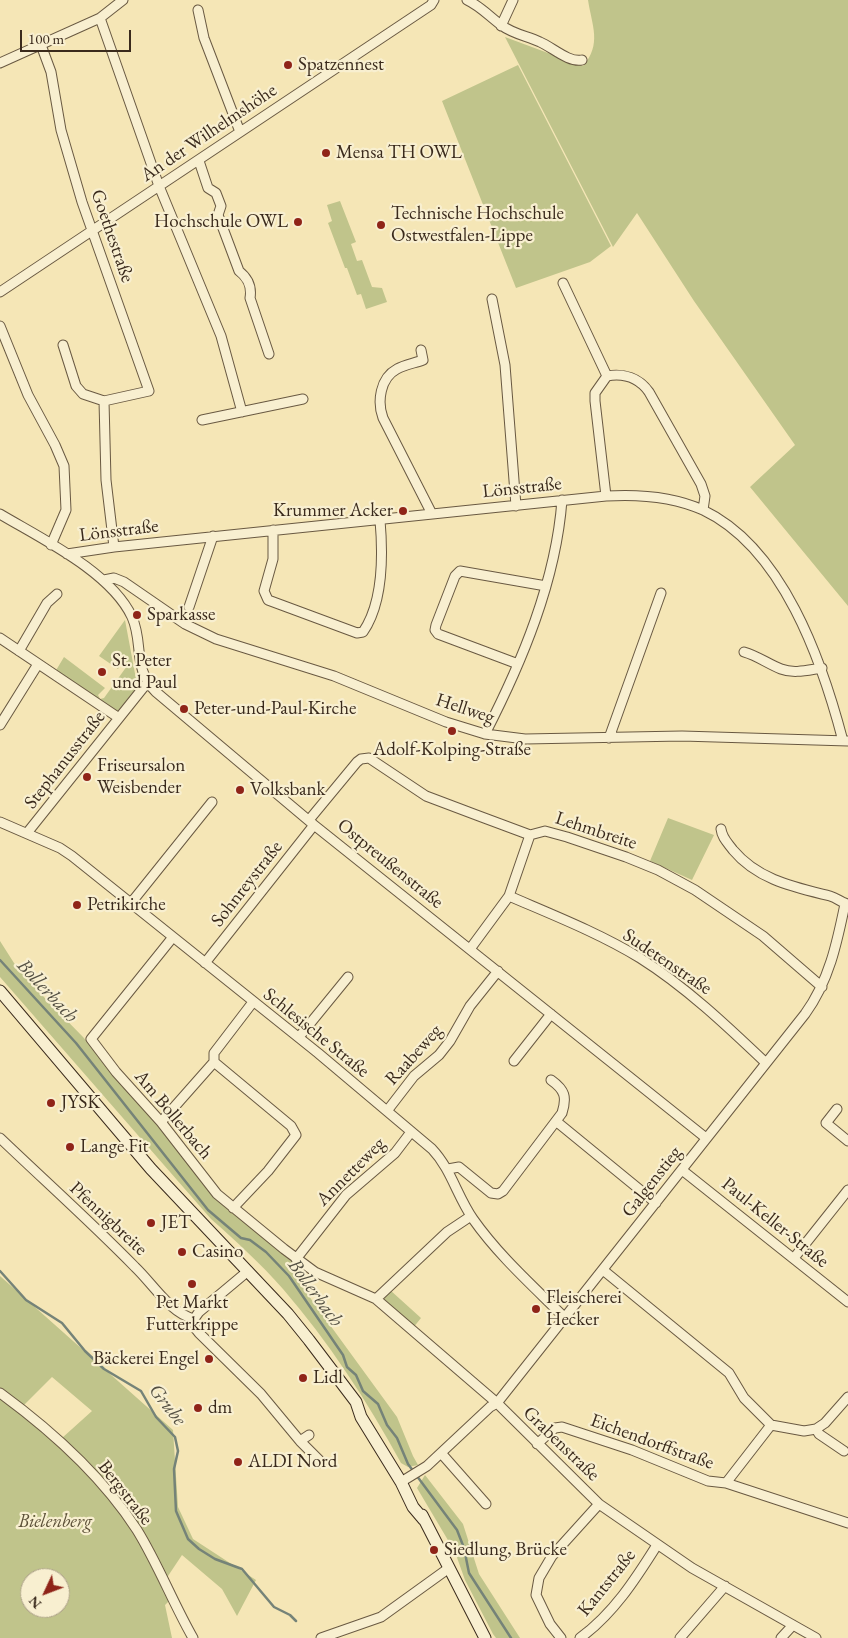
<!DOCTYPE html>
<html>
<head>
<meta charset="utf-8">
<style>
	body { margin:0 }
	#map { position:relative; width:848px; height:1638px; overflow:hidden; background:#f5e6b6; font-family:"EB Garamond",serif }
	canvas { display:block }
	.north { position:absolute; left:20px; top:1568px; width:50px; height:50px; box-sizing:border-box; background:#f8efd0; border:1px solid #aca088; border-radius:50%; rotate:227deg; font-size:14px; font-weight:700; line-height:20px; text-align:center; color:#3a2a1c }
	.north::after { content:''; display:block; margin:auto; width:18px; height:22px; background:#8f2418; clip-path:polygon(50% 0,100% 100%,50% 72%,0 100%) }
	.scale { position:absolute; left:20px; top:30px; width:111px; height:22px; box-sizing:border-box; border:2px solid #3a2a1c; border-top:0; padding-left:6px; font-size:15px; line-height:18px; white-space:nowrap; color:#3a2a1c; -webkit-text-stroke:4px #f8efd0; paint-order:stroke }
</style>
</head>
<body>
<div id="map">
<canvas width="848" height="1638"></canvas>
<div class="north">N</div>
<div class="scale">100 m</div>
</div>
<script>
const context = document.querySelector('canvas').getContext('2d');
context.lineJoin = 'round';
function fill(path, color) { context.fillStyle = color; context.fill(path, 'evenodd'); }
function strokePath(path, color, width, dash) { context.strokeStyle = color; context.lineWidth = width; context.lineCap = dash ? 'butt' : 'round'; context.setLineDash(dash || []); context.stroke(path); }
function write(font, color, halo, rows, align = 'center') {
  context.font = font + ' "EB Garamond",serif'; context.lineWidth = 4.5; context.setLineDash([]); context.textBaseline = 'middle'; context.strokeStyle = halo; context.fillStyle = color; for (const [text, x, y, turn = 0] of rows) {
    context.save(); context.translate(x, y); context.rotate((+turn || 0) * Math.PI / 180); context.textAlign = isNaN(turn) ? turn : align; if (halo) context.strokeText(text, 0, 0); context.fillText(text, 0, 0); context.restore();
  }
}
fill(new Path2D(`
	M588 0H848V606L750 487 795 445 694 301 637 213 613 247 505 37 583 66C602 44 592 26 588 0Z
	M518 65 611 246 590 262 516 288 442 101Z
	M340 201 356 242 351 244 357 261 362 260 372 287 382 288 387 302 366 309 361 294 357 295 347 268H345L328 223 332 221 327 205Z
	M125 620 136 679 142 687 118 714 55 672 64 657 105 688 98 695 100 699 104 698 127 666 122 662 118 669 99 656Z
	M668 818 714 835 692 880 650 861Z
	M0 941 14 963 40 993 83 1037 232 1212 297 1265 294 1270 311 1299 397 1417 413 1456 418 1465 408 1467 401 1463C368 1402 328 1341 283 1289 261 1264 236 1241 211 1219L0 977Z
	M0 1276 173 1430 178 1507 193 1539 256 1580 237 1616 222 1589 182 1555 166 1579 140 1529 62 1438 92 1411 52 1377 22 1407 0 1391Z
	M390 1290 421 1318 413 1328 380 1300Z
	M0 1396 62 1444 133 1528 170 1600 165 1605 172 1638H0ZM30 1578H60V1608H30Z
	M425 1475 463 1524 479 1574 520 1638H496L493 1634 465 1580 455 1552 417 1488Z`), '#c0c48b');
strokePath(new Path2D(`
	M0 960 76 1043 208 1210 241 1238 250 1240 266 1252 289 1276 343 1355 347 1367 356 1375 363 1391 378 1404 387 1425 397 1438 408 1464 457 1530 464 1548 469 1573 511 1638
	M0 1271 26 1300 62 1323 85 1351 104 1369 141 1391 156 1417 175 1437 178 1451 174 1469 176 1511 188 1539 199 1549 215 1559 242 1569 274 1607 290 1615 296 1621`), '#758378', 2.5);
const minor = new Path2D(`
	M467 0C480 6 489 16 501 25 513 34 527 36 540 42 552 47 569 63 582 60
	M198 10 204 38 240 132
	M100 18 159 186 221 336 242 412
	M501 26 513 0
	M41 45 51 72 61 130 82 202 149 391 104 401
	M0 63 100 18 123 0
	M199 161 208 188 216 193 221 206 218 215 239 271C248 278 252 286 250 298L269 354
	M563 283 607 376
	M0 292 431 5 434 0
	M492 299 505 365 516 506
	M0 326 28 395 55 445 64 466 66 510 51 545
	M63 345 76 386 83 394 104 401 106 480 114 547
	M421 350 423 360C415 363 404 365 397 369 380 378 377 402 383 418L432 514
	M202 420 303 399
	M606 496 595 401V393L607 376C624 373 639 378 649 392L701 484 705 496 703 510
	M0 514C42 539 111 572 132 617 144 644 132 668 156 692L314 825 706 1138
	M273 530V559L264 591 268 600 357 633 363 632C383 603 383 554 380 520
	M67 554 114 547 606 496C639 494 672 496 703 510 783 548 822 661 843 741
	M104 580 114 578 124 582 185 624 216 639 334 676 446 722 485 734 525 739 682 736 848 741
	M189 607 213 536
	M0 638 119 718
	M19 651 47 603 57 594
	M744 652C758 656 768 664 781 669 794 674 808 670 822 668
	M518 664 438 634 435 630 436 625 455 576 460 571 546 586
	M0 725 38 664
	M485 734C522 662 556 581 562 500
	M609 738 661 593
	M309 820 357 762 361 759 369 758 426 796 479 816 530 835 545 831 567 837 626 857 658 870 695 890 763 936 822 987
	M0 822 60 848 72 856 318 1053 432 1149C451 1169 457 1196 473 1219 499 1256 533 1286 565 1318
	M721 829C722 838 728 843 733 850 758 880 794 887 830 896 837 898 842 903 848 904
	M27 833 147 683
	M509 896C553 915 599 933 640 958 686 987 727 1026 766 1063
	M131 903 212 802
	M173 937 91 1039 116 1072 161 1122 217 1194 284 1249 315 1272 376 1299 497 1403 599 1504 692 1568 816 1638
	M470 949 509 896 530 835
	M205 963 314 825
	M299 1037 348 977
	M514 1061 551 1014
	M837 1109 826 1123 848 1141
	M387 1111 414 1076 439 1055 450 1041 470 1006 498 971
	M161 1122 214 1062
	M557 1122 656 1203
	M0 1138C45 1181 92 1223 135 1267 153 1284 170 1313 194 1319L199 1312 248 1271
	M448 1169 459 1167 491 1193 498 1194 503 1191 562 1113C567 1097 565 1090 551 1080
	M682 1170 848 1302
	M233 1208 268 1171 296 1135 291 1126 214 1062V1053L253 1002
	M794 1258 848 1190
	M296 1259 346 1195 395 1153 411 1132
	M603 1270 729 1373 744 1398 771 1425 804 1431 816 1429 825 1423 848 1397
	M376 1299 447 1232 471 1216
	M194 1319 195 1328 199 1333 261 1394 300 1441 309 1435
	M0 1393C52 1431 102 1476 137 1530 158 1564 173 1603 193 1638
	M816 1429 819 1434 844 1451
	M300 1441 322 1463
	M537 1444 555 1428 562 1427 632 1450 708 1481 726 1483 848 1523
	M441 1453 486 1504
	M401 1482 427 1466 490 1407 497 1403 805 1014C829 981 837 943 845 904
	M726 1483 771 1425
	M321 1638 381 1617 449 1568
	M561 1638 550 1624 536 1595 539 1578 552 1556 599 1504
	M580 1638C613 1614 635 1580 657 1545
	M680 1638 725 1586
	M781 1638 793 1625`);
const secondary = new Path2D(`
	M0 991 151 1169 288 1314 309 1340 356 1402 361 1417 401 1482 413 1507 424 1520
	M422 1515 485 1638`);
strokePath(minor, '#695942', 11);
strokePath(secondary, '#3a2a1c', 13);
strokePath(minor, '#f8efd0', 9);
strokePath(secondary, '#f8efd0', 11);
for (const [x, y, r, color] of [
	[288,65,5,"#8f2418"],
	[326,153,5,"#8f2418"],
	[298,222,5,"#8f2418"],
	[381,225,5,"#8f2418"],
	[403,511,5,"#8f2418"],
	[137,615,5,"#8f2418"],
	[102,672,5,"#8f2418"],
	[184,709,5,"#8f2418"],
	[452,731,5,"#8f2418"],
	[87,777,5,"#8f2418"],
	[240,790,5,"#8f2418"],
	[77,905,5,"#8f2418"],
	[51,1103,5,"#8f2418"],
	[70,1147,5,"#8f2418"],
	[151,1223,5,"#8f2418"],
	[182,1252,5,"#8f2418"],
	[192,1284,5,"#8f2418"],
	[536,1309,5,"#8f2418"],
	[209,1359,5,"#8f2418"],
	[303,1378,5,"#8f2418"],
	[198,1408,5,"#8f2418"],
	[238,1462,5,"#8f2418"],
	[434,1550,5,"#8f2418"]
]) { const dot = new Path2D(); dot.arc(x, y, r, 0, 2 * Math.PI); context.fillStyle = color; context.fill(dot); strokePath(dot, '#f8efd0', 2); }
write('19px', '#3a2a1c', '#f8efd0', [
	["Spatzennest",298,65],
	["Mensa TH OWL",336,153],
	["Technische Hochschule",391,214],
	["Ostwestfalen-Lippe",391,236],
	["Hochschule OWL",288,222,"right"],
	["Krummer Acker",393,511,"right"],
	["Sparkasse",147,615],
	["St. Peter",112,661],
	["und Paul",112,683],
	["Peter-und-Paul-Kirche",194,709],
	["Adolf-Kolping-Straße",452,750,"center"],
	["Friseursalon",97,766],
	["Weisbender",97,788],
	["Volksbank",250,790],
	["Petrikirche",87,905],
	["JYSK",61,1103],
	["Lange Fit",80,1147],
	["JET",161,1223],
	["Casino",192,1252],
	["Fleischerei",546,1298],
	["Hecker",546,1320],
	["Pet Markt",192,1303,"center"],
	["Futterkrippe",192,1325,"center"],
	["Bäckerei Engel",199,1359,"right"],
	["Lidl",313,1378],
	["dm",208,1408],
	["ALDI Nord",248,1462],
	["Siedlung, Brücke",444,1550]
], 'left');
write('19px', '#3a2a1c', '#f8efd0', [
	["An der Wilhelmshöhe",209,133,-34],
	["Goethestraße",112,236,71],
	["Lönsstraße",522,488,-6],
	["Lönsstraße",119,531,-7],
	["Hellweg",465,709,18],
	["Stephanusstraße",65,760,-52],
	["Lehmbreite",596,831,18],
	["Ostpreußenstraße",390,864,39],
	["Sohnreystraße",247,884,-52],
	["Sudetenstraße",667,962,34],
	["Schlesische Straße",316,1033,39],
	["Raabeweg",414,1055,-48],
	["Am Bollerbach",173,1115,50],
	["Annetteweg",351,1172,-45],
	["Galgenstieg",652,1182,-52],
	["Pfennigbreite",108,1219,43],
	["Paul-Keller-Straße",775,1223,39],
	["Eichendorffstraße",652,1442,20],
	["Grabenstraße",561,1444,44],
	["Bergstraße",125,1493,52],
	["Kantstraße",607,1583,-51]
]);
write('italic 19px', '#5c5038', '#f8efd0', [
	["Bielenberg",55,1522]
]);
write('italic 20px', '#534f42', '#f8efd0', [
	["Bollerbach",47,991,47],
	["Bollerbach",315,1293,54],
	["Grube",167,1405,52]
]);
</script>
</body>
</html>
